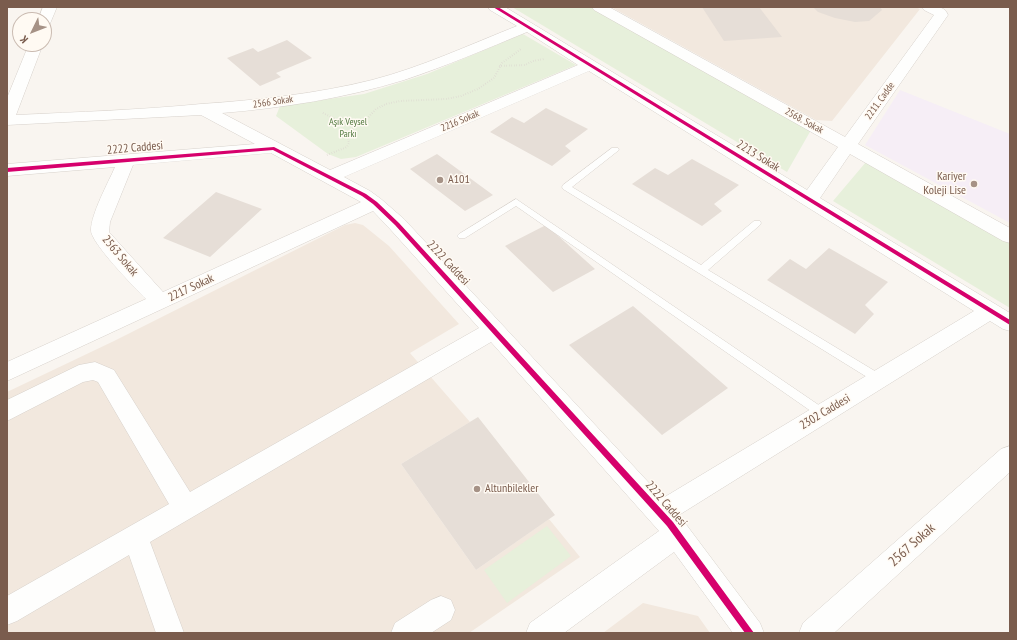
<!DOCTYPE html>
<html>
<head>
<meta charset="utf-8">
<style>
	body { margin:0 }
	#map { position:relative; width:1017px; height:640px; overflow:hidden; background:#f9f5f0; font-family:"PT Sans Narrow",sans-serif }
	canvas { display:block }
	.frame { position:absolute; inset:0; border:8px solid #7a5c4d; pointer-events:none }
	.north { position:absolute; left:12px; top:12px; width:40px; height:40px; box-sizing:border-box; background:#fffaf3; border:1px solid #cabbb1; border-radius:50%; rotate:227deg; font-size:11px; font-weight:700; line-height:16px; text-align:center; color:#7a5c4d }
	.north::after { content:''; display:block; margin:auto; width:14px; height:18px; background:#a69286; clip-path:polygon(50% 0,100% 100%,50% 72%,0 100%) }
</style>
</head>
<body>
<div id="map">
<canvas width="1017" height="640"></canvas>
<div class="frame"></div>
<div class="north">K</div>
</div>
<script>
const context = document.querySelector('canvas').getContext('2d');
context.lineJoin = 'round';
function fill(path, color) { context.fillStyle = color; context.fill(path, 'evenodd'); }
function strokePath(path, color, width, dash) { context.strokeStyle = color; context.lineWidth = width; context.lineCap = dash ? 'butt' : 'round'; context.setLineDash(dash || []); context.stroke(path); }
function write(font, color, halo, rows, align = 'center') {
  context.font = font + ' "PT Sans Narrow",sans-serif'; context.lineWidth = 3; context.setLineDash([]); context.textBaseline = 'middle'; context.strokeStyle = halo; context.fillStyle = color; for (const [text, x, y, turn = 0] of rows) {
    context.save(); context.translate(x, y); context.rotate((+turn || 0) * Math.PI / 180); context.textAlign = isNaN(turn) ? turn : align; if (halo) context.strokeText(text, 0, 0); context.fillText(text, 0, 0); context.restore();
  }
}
fill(new Path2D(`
	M611 7H915L920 9 832 121 816 120Z
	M355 223 363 225 389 246 459 324 410 353 470 422 401 464 476 570 549 519 580 557 469 633H7V392L114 341 345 225Z
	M643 603 698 616 710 633H603Z`), '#f2e8de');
fill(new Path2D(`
	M900 90 1010 134V223L865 145Z`), '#f6eef6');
fill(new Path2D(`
	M512 7H593L811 130 787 172Z
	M523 34 576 65 356 157 341 159 328 154 276 116 280 106 364 94 427 74Z
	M866 162 1010 241V308L833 201Z
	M547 526 571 556 507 603 484 570Z`), '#e7f0db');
fill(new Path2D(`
	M702 7H759L782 37 724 41Z
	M813 7H880L882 10 869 21 855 22 835 18 818 12Z
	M287 40 312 58 276 73 281 77 260 86 227 58 253 48 258 52Z
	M546 108 588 129 565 146 571 151 552 166 490 132 512 117 524 123Z
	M437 154 493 195 465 211 410 169Z
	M692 159 739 185 714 204 722 211 702 226 632 184 655 168 668 175Z
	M216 192 262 209 210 257 163 238Z
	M546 225 595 269 553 292 505 246Z
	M829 248 888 282 865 305 874 314 855 334 767 280 790 259 806 269Z
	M633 306 728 388 662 435 569 345Z
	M478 417 555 515 476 570 401 464Z`), '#e6ded7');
const service = new Path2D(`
	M612 148H618L619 150 572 187 701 265 754 221H760L761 223 760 225 708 270 883 376 884 379 883 382 879 383 875 382 563 189 562 187 563 185Z
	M516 199 826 410 828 413 826 416 822 418 818 416 516 206 465 238H459L457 236 459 234Z`);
const minor = new Path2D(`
	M43 7H57L49 26 44 27V20H38Z
	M488 7H505L807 190 838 147 594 10 592 7H609L845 137 934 15 924 10 922 7C932 7 944 4 948 15L858 144 1010 228V243L1003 241 850 154 820 198 1010 313V331L1003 329 990 321 679 515 760 623 764 633H733L674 552 564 633H526L530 623 659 531 491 342 150 542 184 633H156L129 555 17 621 7 625V596L169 504 98 382 93 380 83 382 7 421V400L79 365 95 362 114 370 190 492 479 328 390 229 373 211 7 381V362L146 299C135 288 90 242 91 230 91 214 108 183 115 167L7 176V164L255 144 201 115 7 125V98L29 44H43L16 115C78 112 140 110 201 104 258 100 316 94 372 80 422 67 469 45 517 26L490 10ZM527 32 578 65 330 170 222 113C283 108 345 98 404 80 446 66 486 49 527 32ZM589 71 974 311 663 498 404 219 381 199 370 191 344 177ZM271 153 361 202 163 292 109 232 110 222 133 165Z
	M1010 446V472L834 633H799L803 623 1001 449Z
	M441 596 451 600 455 610 451 620 431 633H391L395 623 431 600Z`);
strokePath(service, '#d7d1cb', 1);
strokePath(minor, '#d7d1cb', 1);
strokePath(new Path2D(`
	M499 66 525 65 533 61 544 59
	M323 113 345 124 356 125
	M327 155 347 147 349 143 348 138 349 131 364 122 376 109 386 104 400 101 446 99 461 96 478 89 494 78 502 63 521 49`), '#dcd5d0', 2, [0.5, 2]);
fill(service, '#fefefd');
fill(minor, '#fefefd');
fill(new Path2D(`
	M493 7H498L1010 320V325Z
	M274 147 366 194 377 202 399 223 673 522 754 633H745L667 526 395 225 373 204 362 196 273 150 7 172V168Z`), '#d6006c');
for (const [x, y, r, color] of [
	[440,180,4,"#a69286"],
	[974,184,4,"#a69286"],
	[477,489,4,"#a69286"]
]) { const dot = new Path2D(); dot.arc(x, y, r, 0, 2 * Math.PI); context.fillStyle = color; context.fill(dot); strokePath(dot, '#fffaf3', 1.5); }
write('10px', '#7a5c4d', '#fffaf3', [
	["2211. Cadde",880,101,-54],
	["2566 Sokak",273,102,-8],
	["2216 Sokak",460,121,-23],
	["2568. Sokak",804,121,29]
]);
write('10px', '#537a41', '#fffaf3', [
	["Aşık Veysel",348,122],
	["Parkı",348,134]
]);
write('12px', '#7a5c4d', '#fffaf3', [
	["2222 Caddesi",135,148,-5],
	["2213 Sokak",758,156,32],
	["2563 Sokak",120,256,50],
	["2222 Caddesi",448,263,47],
	["2217 Sokak",191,288,-25],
	["2302 Caddesi",825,412,-31],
	["2222 Caddesi",666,504,49]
]);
write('12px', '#7a5c4d', '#fffaf3', [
	["Kariyer",966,177,"right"],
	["Koleji Lise",966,191,"right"],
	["A101",448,180],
	["Altunbilekler",485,489]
], 'left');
write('14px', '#7a5c4d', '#fffaf3', [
	["2567 Sokak",912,545,-42]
]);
</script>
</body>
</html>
